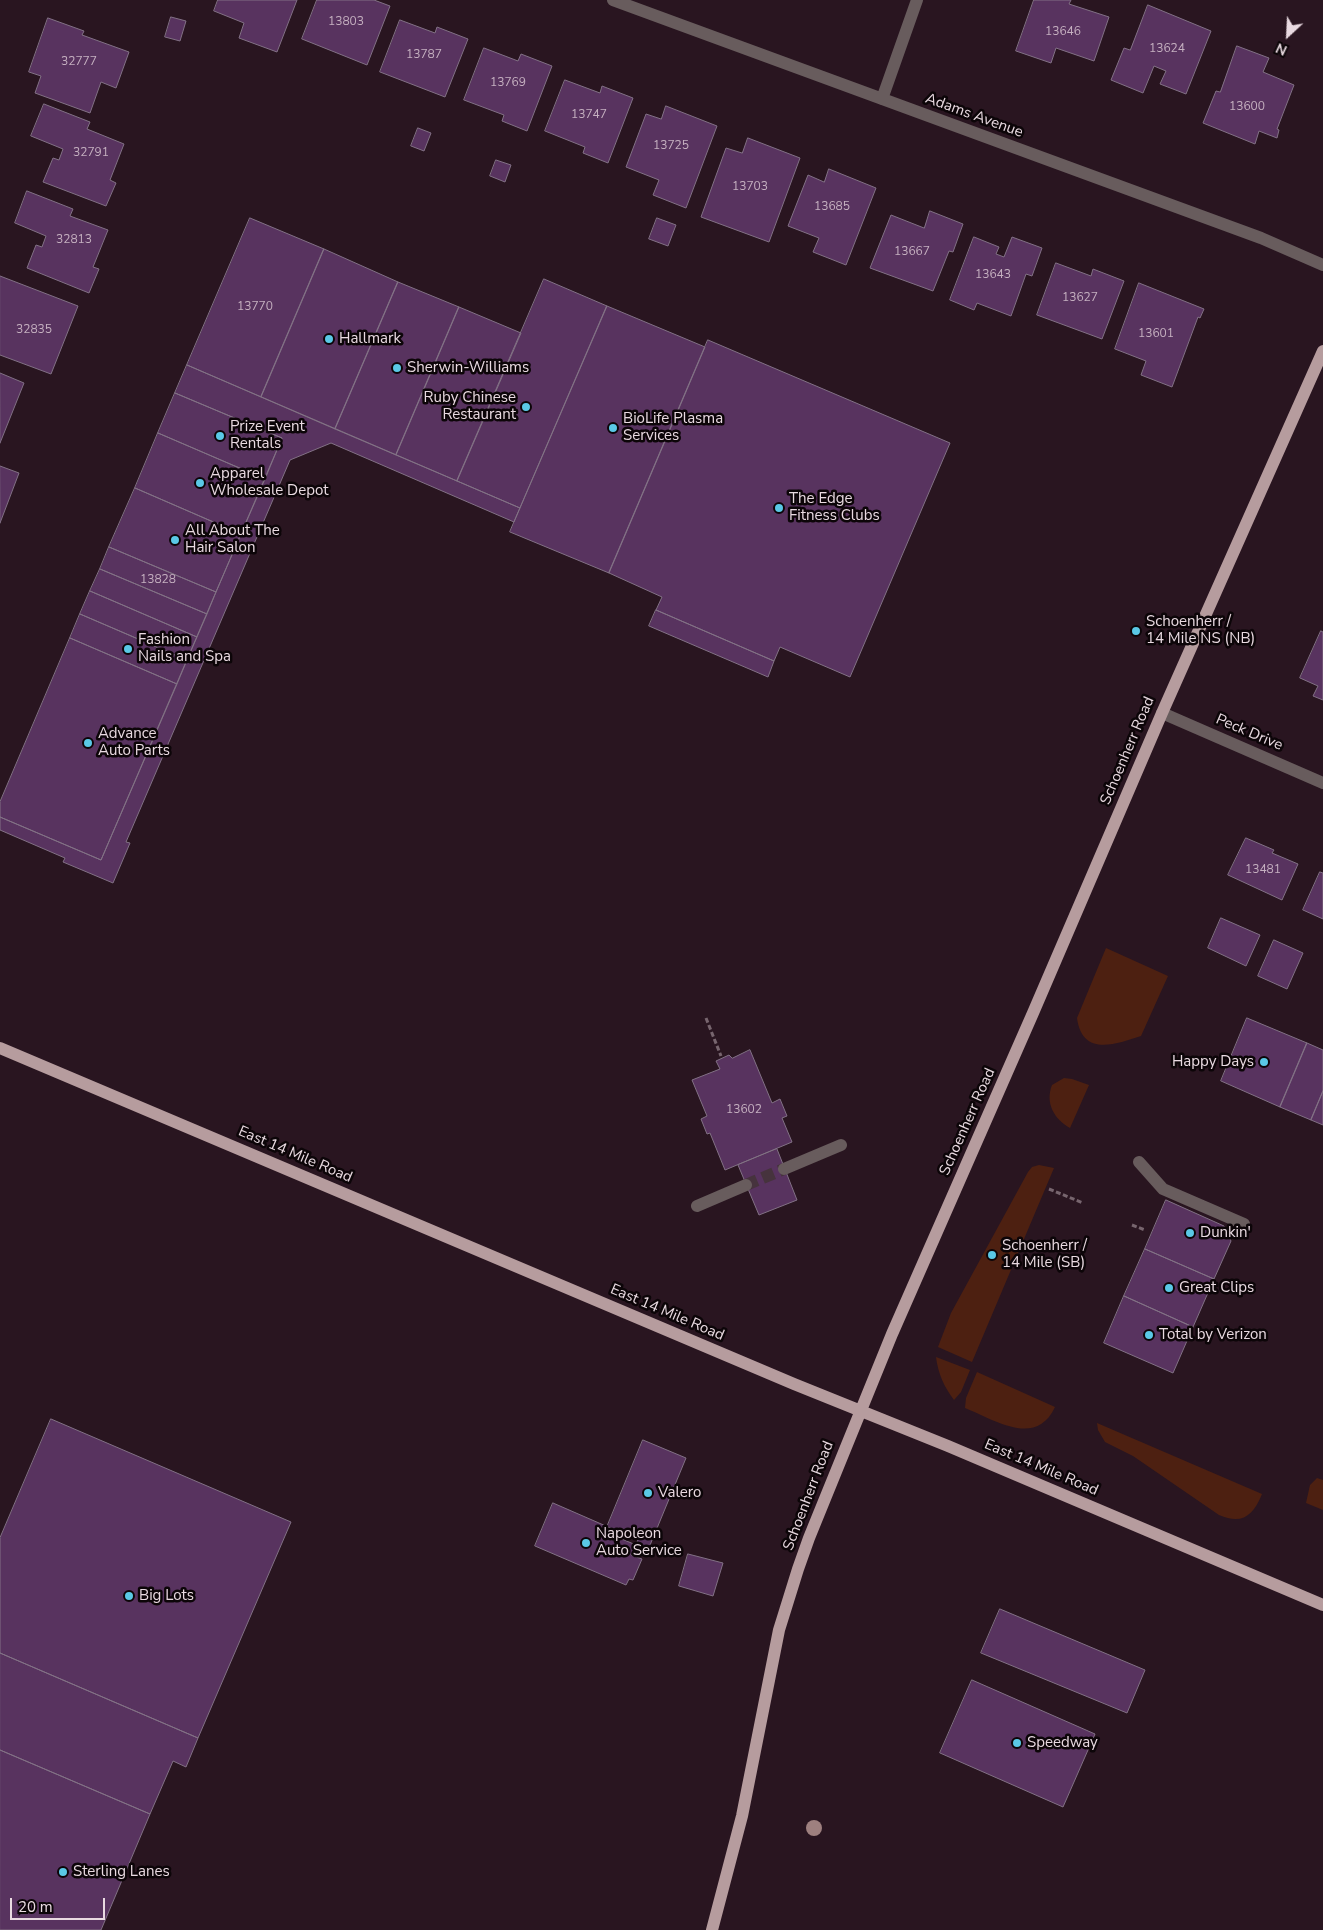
<!DOCTYPE html>
<html>
<head>
<meta charset="utf-8">
<style>
	body { margin:0 }
	#map { position:relative; width:1323px; height:1930px; overflow:hidden; background:#291520; font-family:"Nunito Sans",sans-serif }
	canvas { display:block }
	.north { position:absolute; left:1263px; top:10px; width:50px; height:50px; -webkit-text-stroke:4px #0c0508; paint-order:stroke; rotate:205deg; font-size:14px; font-weight:700; line-height:20px; text-align:center; color:#e9dae1 }
	.north::after { content:''; display:block; margin:auto; width:18px; height:22px; background:#e9dae1; clip-path:polygon(50% 0,100% 100%,50% 72%,0 100%) }
	.scale { position:absolute; left:10px; top:1898px; width:95px; height:22px; box-sizing:border-box; border:2px solid #e9dae1; border-top:0; padding-left:6px; font-size:15px; line-height:18px; white-space:nowrap; color:#e9dae1; -webkit-text-stroke:4px #0c0508; paint-order:stroke }
</style>
</head>
<body>
<div id="map">
<canvas width="1323" height="1930"></canvas>
<div class="north">N</div>
<div class="scale">20 m</div>
</div>
<script>
const context = document.querySelector('canvas').getContext('2d');
context.lineJoin = 'round';
function fill(path, color) { context.fillStyle = color; context.fill(path, 'evenodd'); }
function strokePath(path, color, width, dash) { context.strokeStyle = color; context.lineWidth = width; context.lineCap = dash ? 'butt' : 'round'; context.setLineDash(dash || []); context.stroke(path); }
function write(font, color, halo, rows, align = 'center') {
  context.font = font + ' "Nunito Sans",sans-serif'; context.lineWidth = 5; context.setLineDash([]); context.textBaseline = 'middle'; context.strokeStyle = halo; context.fillStyle = color; for (const [text, x, y, turn = 0] of rows) {
    context.save(); context.translate(x, y); context.rotate((+turn || 0) * Math.PI / 180); context.textAlign = isNaN(turn) ? turn : align; if (halo) context.strokeText(text, 0, 0); context.fillText(text, 0, 0); context.restore();
  }
}
fill(new Path2D(`
	M1106 948 1168 976 1141 1036C1114 1045 1082 1056 1077 1018Z
	M1064 1078 1072 1079 1089 1085 1070 1128C1054 1119 1045 1103 1052 1085Z
	M1039 1165 1054 1168 972 1362 938 1347 951 1313 1028 1172 1032 1167Z
	M936 1357 970 1370 961 1392 954 1400C944 1387 938 1373 936 1357Z
	M977 1372 1055 1407C1036 1448 995 1420 965 1408L966 1398Z
	M1097 1423 1262 1494C1253 1516 1242 1525 1219 1515L1133 1456 1105 1442 1098 1430Z
	M1317 1478 1323 1480V1510L1306 1503 1310 1485Z`), '#4d2011');
const building = new Path2D(`
	M218 0H297L277 52 239 38 244 23 214 11Z
	M317 0H374L390 6 367 65 302 39Z
	M1034 0H1071L1069 4 1109 17 1094 61 1056 48 1051 63 1016 51Z
	M1148 5 1211 31 1186 94 1160 84 1166 71 1154 66 1143 93 1111 80 1124 48 1130 50Z
	M171 17 186 21 180 41 165 37Z
	M48 18 84 31 82 35 129 52 116 88 101 82 90 113 35 93 41 76 29 72Z
	M400 20 435 33 437 27 468 39 445 97 380 72Z
	M1237 46 1269 58 1263 72 1294 85 1277 129 1279 130 1277 138 1259 131 1255 144 1203 123 1216 91 1220 92Z
	M484 48 518 61 521 54 552 66 527 131 502 121 504 115 464 100Z
	M565 80 600 93 602 86 633 98 608 163 583 153 585 147 545 131Z
	M44 104 90 122 87 129 124 144 110 180 116 183 106 206 43 182 53 158 59 160 63 149 31 136Z
	M666 106 717 126 686 208 653 195 659 180 626 167 646 114 661 119Z
	M418 128 431 133 424 151 411 146Z
	M748 138 800 158 769 242 701 217 726 148 742 153Z
	M496 160 511 165 505 182 490 176Z
	M829 169 876 188 846 265 813 252 819 238 788 226 808 175 824 182Z
	M27 191 73 209 70 216 108 230 93 267 99 269 89 293 27 268 36 245 42 247 46 236 15 223Z
	M930 211 963 224 953 252 949 251 933 291 870 268 891 215 924 228Z
	M250 218 324 249 261 397 187 365Z
	M657 218 676 225 668 246 649 239Z
	M974 237 999 247 996 254 1004 257 1012 237 1042 248 1032 276 1026 274 1011 316 977 303 974 310 950 300Z
	M324 249 398 282 335 429 261 397Z
	M1056 263 1091 276 1093 269 1124 281 1102 339 1037 315Z
	M0 276 78 306 51 374 0 355Z
	M544 279 607 306 520 508 457 481Z
	M398 282 459 307 396 455 335 429Z
	M1139 283 1204 309 1200 318 1198 317 1172 387 1141 375 1146 361 1115 349Z
	M607 306 705 347 609 573 510 532Z
	M459 307 521 333 457 481 396 455Z
	M708 340 950 443 850 677 780 647 774 661 656 610 662 597 609 573Z
	M187 365 520 508 514 522 331 443 290 460 126 842 130 843 113 883 63 862 65 858 0 830V817L101 860 282 438 175 393Z
	M0 373 24 383 0 443Z
	M175 393 282 438 265 479 158 433Z
	M158 433 265 479 241 534 135 488Z
	M0 466 19 473 0 523Z
	M135 488 241 534 216 592 109 547Z
	M109 547 216 592 207 614 100 569Z
	M100 569 207 614 197 637 90 591Z
	M90 591 197 637 187 660 80 614Z
	M656 610 774 661 768 677 649 626Z
	M80 614 187 660 177 684 70 638Z
	M1321 631 1323 632V700L1313 696 1318 686 1300 678Z
	M70 638 177 684 101 860 0 817V802Z
	M1246 838 1274 850 1272 853 1298 864 1282 900 1228 875Z
	M1320 872 1323 873V919L1303 910Z
	M1221 918 1260 935 1246 966 1208 948Z
	M1274 940 1303 953 1287 989 1258 976Z
	M1247 1018 1307 1043 1280 1107 1221 1081Z
	M1307 1043 1323 1050V1091L1311 1120 1280 1107Z
	M750 1050 772 1103 780 1099 787 1116 782 1118 792 1142 725 1170 710 1133 707 1134 701 1119 707 1116 692 1080 720 1069 716 1061 729 1055 732 1058Z
	M1323 1091V1125L1311 1120Z
	M777 1149 797 1200 759 1215 738 1165Z
	M1166 1200 1224 1226 1231 1241 1214 1279 1145 1249Z
	M1145 1249 1214 1279 1193 1327 1124 1296Z
	M1124 1296 1193 1327 1173 1373 1104 1343Z
	M51 1419 291 1522 198 1738 0 1653V1538Z
	M643 1440 686 1458 648 1550 605 1532Z
	M553 1503 638 1540 631 1555 642 1559 633 1580 629 1579 626 1585 535 1546Z
	M688 1554 723 1563 713 1596 679 1586Z
	M1000 1609 1145 1670 1127 1713 981 1653Z
	M0 1653 198 1738 186 1767 173 1761 150 1814 0 1750Z
	M972 1680 1095 1734 1063 1807 940 1753Z
	M0 1750 150 1814 101 1930H0Z`);
fill(building, '#58335f');
strokePath(building, '#827185', 1);
strokePath(new Path2D(`
	M746 1185 784 1169`), '#46333d', 12, [12, 6]);
strokePath(new Path2D(`
	M706 1018 721 1056
	M1049 1189 1083 1203
	M1132 1225 1145 1230`), '#77656e', 3, [5, 2.5]);
strokePath(new Path2D(`
	M613 0 1261 238 1323 265
	M882 99 917 0
	M1162 713 1323 783
	M1139 1162 1163 1189 1244 1224
	M784 1169 841 1145
	M697 1206 746 1185`), '#685c5d', 12);
strokePath(new Path2D(`
	M0 1048 794 1384 948 1446 1323 1605
	M712 1930 742 1816 779 1630 798 1569 809 1538 892 1334 1033 1013 1162 713 1323 351`), '#b69c9e', 12);
context.fillStyle = '#9e807f';
for (const [x, y] of [
	[814,1828]
]) { context.beginPath(); context.arc(x, y, 8, 0, 2 * Math.PI); context.fill(); }
for (const [x, y, r, color] of [
	[329,339,5,"#5ac8e6"],
	[397,368,5,"#5ac8e6"],
	[526,407,5,"#5ac8e6"],
	[613,428,5,"#5ac8e6"],
	[220,436,5,"#5ac8e6"],
	[200,483,5,"#5ac8e6"],
	[779,508,5,"#5ac8e6"],
	[175,540,5,"#5ac8e6"],
	[1136,631,5,"#5ac8e6"],
	[128,649,5,"#5ac8e6"],
	[88,743,5,"#5ac8e6"],
	[1264,1062,5,"#5ac8e6"],
	[1190,1233,5,"#5ac8e6"],
	[992,1255,5,"#5ac8e6"],
	[1169,1288,5,"#5ac8e6"],
	[1149,1335,5,"#5ac8e6"],
	[648,1493,5,"#5ac8e6"],
	[586,1543,5,"#5ac8e6"],
	[129,1596,5,"#5ac8e6"],
	[1017,1743,5,"#5ac8e6"],
	[63,1872,5,"#5ac8e6"]
]) { const dot = new Path2D(); dot.arc(x, y, r, 0, 2 * Math.PI); context.fillStyle = color; context.fill(dot); strokePath(dot, '#0c0508', 2); }
write('12px', '#c5b0c0', null, [
	["13803",346,22],
	["13646",1063,32],
	["13624",1167,49],
	["13787",424,55],
	["32777",79,62],
	["13769",508,83],
	["13600",1247,107],
	["13747",589,115],
	["13725",671,146],
	["32791",91,153],
	["13703",750,187],
	["13685",832,207],
	["32813",74,240],
	["13667",912,252],
	["13643",993,275],
	["13627",1080,298],
	["13770",255,307],
	["32835",34,330],
	["13601",1156,334],
	["13828",158,580],
	["13481",1263,870],
	["13602",744,1110]
]);
write('15px', '#e9dae1', '#0c0508', [
	["Adams Avenue",974,116,20],
	["Peck Drive",1249,733,23],
	["Schoenherr Road",1128,751,-67],
	["Schoenherr Road",968,1122,-66],
	["East 14 Mile Road",295,1155,23],
	["East 14 Mile Road",667,1313,23],
	["East 14 Mile Road",1041,1468,23],
	["Schoenherr Road",809,1496,-69]
]);
write('15px', '#e9dae1', '#0c0508', [
	["Hallmark",339,339],
	["Sherwin-Williams",407,368],
	["Ruby Chinese",516,398,"right"],
	["Restaurant",516,415,"right"],
	["BioLife Plasma",623,419],
	["Services",623,436],
	["Prize Event",230,427],
	["Rentals",230,444],
	["Apparel",210,474],
	["Wholesale Depot",210,491],
	["The Edge",789,499],
	["Fitness Clubs",789,516],
	["All About The",185,531],
	["Hair Salon",185,548],
	["Schoenherr /",1146,622],
	["14 Mile NS (NB)",1146,639],
	["Fashion",138,640],
	["Nails and Spa",138,657],
	["Advance",98,734],
	["Auto Parts",98,751],
	["Happy Days",1254,1062,"right"],
	["Dunkin'",1200,1233],
	["Schoenherr /",1002,1246],
	["14 Mile (SB)",1002,1263],
	["Great Clips",1179,1288],
	["Total by Verizon",1159,1335],
	["Valero",658,1493],
	["Napoleon",596,1534],
	["Auto Service",596,1551],
	["Big Lots",139,1596],
	["Speedway",1027,1743],
	["Sterling Lanes",73,1872]
], 'left');
</script>
</body>
</html>
